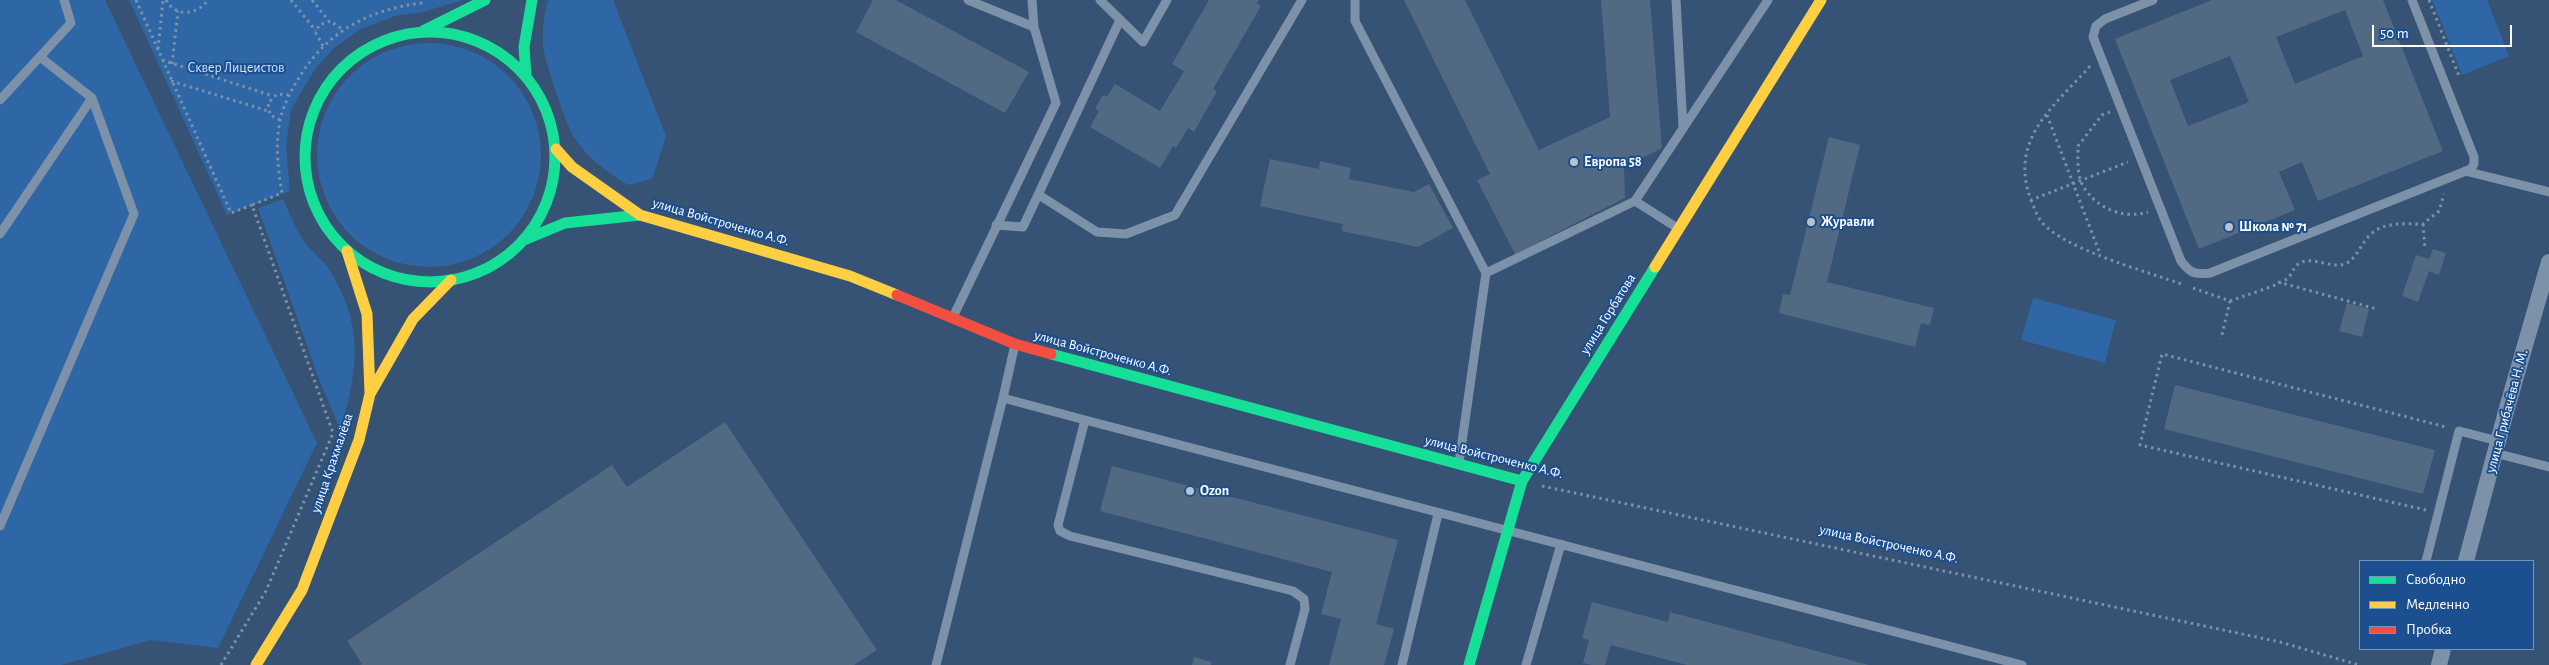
<!DOCTYPE html>
<html>
<head>
<meta charset="utf-8">
<style>
	body { margin:0 }
	#map { position:relative; width:2549px; height:665px; overflow:hidden; background:#365274; font-family:"Alegreya Sans",sans-serif }
	canvas { display:block }
	.legend { position:absolute; left:2359px; top:560px; width:175px; height:90px; box-sizing:border-box; background:#1b4f8f; border:1px solid #7695bc; margin:0; padding:6px 9px; list-style:none; font-size:15px; color:#fff }
	.legend li { display:flex; align-items:center; gap:10px; height:25px }
	.legend b { width:25px; border:1px solid #7695bc }
	.scale { position:absolute; left:2372px; top:25px; width:140px; height:22px; box-sizing:border-box; border:2px solid #fff; border-top:0; padding-left:6px; font-size:15px; line-height:18px; white-space:nowrap; color:#fff; -webkit-text-stroke:4px #1b4f8f; paint-order:stroke }
</style>
</head>
<body>
<div id="map">
<canvas width="2549" height="665"></canvas>
<ul class="legend">
<li><b style="height:6px;background:#16e098"></b>Свободно</li>
<li><b style="height:6px;background:#ffcf43"></b>Медленно</li>
<li><b style="height:6px;background:#f24e42"></b>Пробка</li>
</ul>
<div class="scale">50 m</div>
</div>
<script>
const context = document.querySelector('canvas').getContext('2d');
context.lineJoin = 'round';
function fill(path, color) { context.fillStyle = color; context.fill(path, 'evenodd'); }
function strokePath(path, color, width, dash) { context.strokeStyle = color; context.lineWidth = width; context.lineCap = dash ? 'butt' : 'round'; context.setLineDash(dash || []); context.stroke(path); }
function write(font, color, halo, rows, align = 'center') {
  context.font = font + ' "Alegreya Sans",sans-serif'; context.lineWidth = 4; context.setLineDash([]); context.textBaseline = 'middle'; context.strokeStyle = halo; context.fillStyle = color; for (const [text, x, y, turn = 0] of rows) {
    context.save(); context.translate(x, y); context.rotate((+turn || 0) * Math.PI / 180); context.textAlign = isNaN(turn) ? turn : align; if (halo) context.strokeText(text, 0, 0); context.fillText(text, 0, 0); context.restore();
  }
}
fill(new Path2D(`
	M0 0H105L317 443 218 648 151 640 61 665H0Z
	M129 0H463L423 12 395 16 361 29 334 48 313 72 291 110 286 145 290 191 227 215Z
	M548 0H613L666 136 652 179 628 185C608 173 587 158 574 137 566 125 544 59 543 46 542 31 544 15 548 0Z
	M2432 0H2487L2509 56 2462 75Z
	M317 155a112 112 0 1 1 224 0a112 112 0 1 1-224 0Z
	M283 199C289 212 295 227 303 240 310 250 321 258 328 268 364 322 359 371 340 429L319 379 258 208Z
	M2033 298 2116 320 2105 363 2021 340Z`), '#2f66a5');
fill(new Path2D(`
	M873 0H896L1029 72 1005 113 856 32Z
	M1209 0H1259L1257 3 1261 6 1213 89 1217 91 1194 132 1188 128 1176 148 1173 146 1160 168 1090 127 1099 111 1095 109 1103 95 1107 97 1115 84 1160 111 1184 71 1172 64Z
	M1404 0H1465L1539 150 1610 117 1601 0H1650L1662 148 1624 167 1625 198 1515 254 1477 180 1490 174Z
	M2212 0H2383L2443 151 2318 201 2302 162 2279 172 2295 210 2199 249 2115 39ZM2345 10 2363 56 2295 84 2276 37ZM2230 56 2249 102 2188 126 2170 80Z
	M1829 137 1860 145 1827 282 1934 308 1930 325 1921 323 1915 347 1779 313 1783 294 1790 295Z
	M1270 159 1319 169 1320 161 1351 168 1349 179 1414 192 1429 184 1453 228 1418 247 1342 231 1343 224 1260 206Z
	M2433 249 2446 253 2439 275 2429 271 2418 302 2402 296 2416 255 2429 259Z
	M2347 303 2369 309 2362 337 2339 331Z
	M2175 385 2435 450 2423 494 2164 429Z
	M725 422 877 650 854 665H360L362 664 347 641 612 465 627 487Z
	M1112 466 1398 540 1376 624 1394 629 1384 665H1329L1341 619 1321 614 1332 572 1100 511Z
	M1592 602 1668 622 1670 612 1869 665H1687L1611 645 1605 665H1592L1583 663 1589 640 1582 638Z
	M1194 657 1212 662 1211 665H1192Z`), '#526984');
strokePath(new Path2D(`
	M136 0 231 213 252 205
	M166 0C176 18 197 15 208 0
	M291 0 316 31
	M312 0 329 21
	M2429 0 2459 76 2457 77
	M323 46 316 33 319 25 330 21 342 29
	M158 49 163 0
	M162 60 273 96
	M172 64 178 11
	M2090 66C2054 107 2008 139 2031 200L2128 162
	M171 81 268 111
	M2110 112 2102 115 2078 146C2078 157 2077 171 2081 182 2093 207 2122 220 2148 212
	M2047 115 2100 254
	M280 120 270 115 268 103 277 94 289 95
	M2031 200C2034 206 2036 215 2041 221 2062 249 2149 272 2184 285
	M2423 224 2425 249
	M2278 282 2377 309
	M2193 288 2230 301 2221 339
	M2230 301C2243 296 2277 286 2287 279 2293 274 2293 265 2302 262 2316 257 2334 270 2347 263 2358 256 2361 244 2369 236 2383 221 2405 224 2423 224L2439 211 2444 194
	M1542 486 2280 642 2359 665
	M2426 510 2140 445 2162 354 2446 427
	M221 665 266 591 333 433 252 205 282 193C278 170 275 145 280 121 283 106 291 90 300 76 328 31 369 10 421 3L423 0`), '#7d92a8', 3, [2.5, 4]);
strokePath(new Path2D(`
	M968 0 1034 27
	M1100 0 1143 42 1167 0
	M1355 0V21L1486 273 1459 463
	M1676 0 1683 127
	M2153 0 2105 19 2096 26 2093 37 2181 261C2190 273 2195 275 2210 273L2471 169 2474 164V157L2412 0
	M0 100 71 23 64 0
	M2465 171 2549 192
	M1039 195 1097 232 1126 234 1175 215 1302 0
	M1635 201 1768 0
	M996 225 1023 227 1120 20
	M0 234 92 98
	M1486 273 1635 201 1679 229
	M953 317 1056 103 1034 27 1032 0
	M1015 344 1003 398 1085 420 1058 525 1060 531 1070 536 1293 591 1304 599 1305 609 1290 665
	M1085 420 2022 665
	M2495 453 2549 467
	M0 526 134 214 92 98 40 57
	M2426 561 2459 431 2498 441
	M936 665 1003 398
	M1402 665 1438 514
	M1526 665 1561 544`), '#7d92a8', 9);
strokePath(new Path2D(`
	M2466 561 2507 408 2549 262
	M2439 665 2443 649`), '#7d92a8', 16);
strokePath(new Path2D(`
	M423 31 485 0
	M305 157a125 125 0 1 1 250 0a125 125 0 1 1-250 0Z
	M526 76 524 47 532 0
	M524 240 565 223 640 215
	M1051 354 1522 481
	M1469 665 1522 481 1655 267`), '#16e098', 11);
strokePath(new Path2D(`
	M556 149 572 167 640 215 850 276 897 295
	M347 251 367 314 370 393
	M1655 267 1821 0
	M256 665 302 590 359 440 370 394 413 319 451 280`), '#ffcf43', 11);
strokePath(new Path2D(`
	M897 295 1015 344 1051 354`), '#f24e42', 11);
for (const [x, y, r, color] of [
	[1574,162,5,"#b9c2ce"],
	[1811,222,5,"#b9c2ce"],
	[2229,227,5,"#b9c2ce"],
	[1190,491,5,"#b9c2ce"]
]) { const dot = new Path2D(); dot.arc(x, y, r, 0, 2 * Math.PI); context.fillStyle = color; context.fill(dot); strokePath(dot, '#1b4f8f', 2); }
write('14px', '#cfe3fa', '#1b4f8f', [
	["Сквер Лицеистов",236,68]
]);
write('bold 14px', '#fff', '#1b4f8f', [
	["Европа 58",1584,162],
	["Журавли",1821,222],
	["Школа № 71",2239,227],
	["Ozon",1200,491]
], 'left');
write('14px', '#fff', '#1b4f8f', [
	["улица Войстроченко А.Ф.",721,222,16],
	["улица Горбатова",1608,314,-58],
	["улица Войстроченко А.Ф.",1103,353,15],
	["улица Грибачёва Н. М.",2507,411,-75],
	["улица Войстроченко А.Ф.",1494,457,14],
	["улица Крахмалёва",332,463,-71],
	["улица Войстроченко А.Ф.",1889,544,12]
]);
</script>
</body>
</html>
